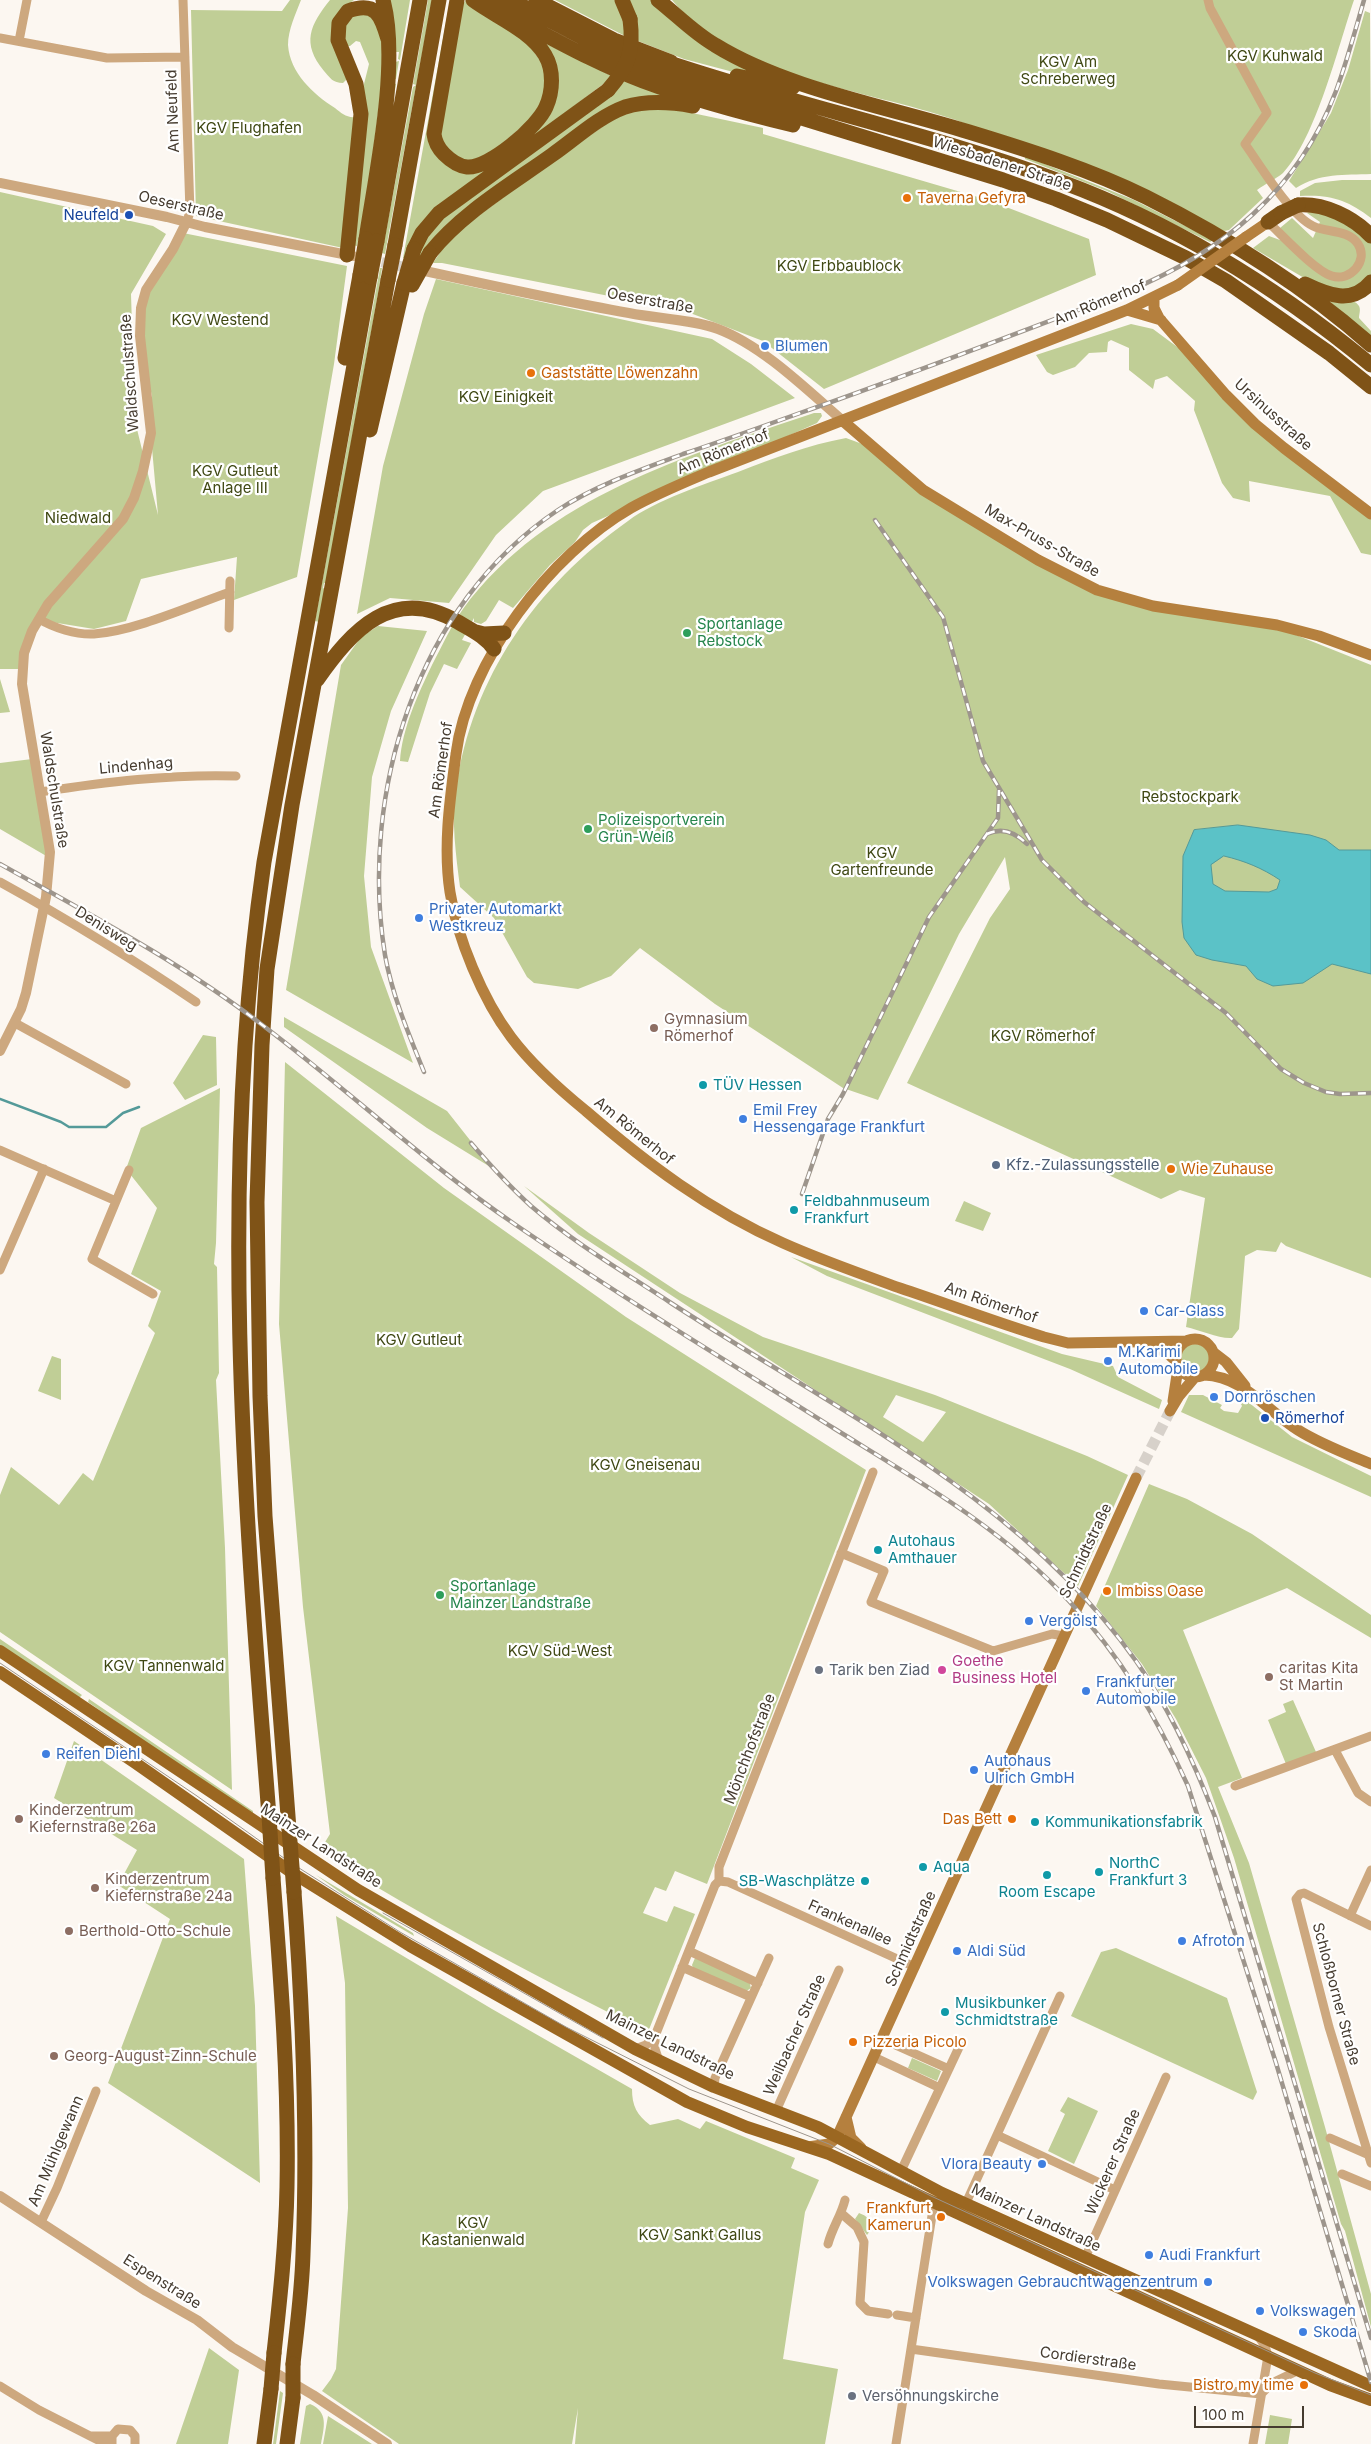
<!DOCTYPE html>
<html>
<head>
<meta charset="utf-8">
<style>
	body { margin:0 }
	#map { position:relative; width:1371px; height:2444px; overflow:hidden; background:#fcf7f1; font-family:Inter,sans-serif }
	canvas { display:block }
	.scale { position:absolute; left:1194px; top:2406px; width:110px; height:22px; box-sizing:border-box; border:2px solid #453b2f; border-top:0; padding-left:6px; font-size:15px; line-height:18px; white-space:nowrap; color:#453b2f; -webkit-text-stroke:4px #fff; paint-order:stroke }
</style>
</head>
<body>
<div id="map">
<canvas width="1371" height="2444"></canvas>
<div class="scale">100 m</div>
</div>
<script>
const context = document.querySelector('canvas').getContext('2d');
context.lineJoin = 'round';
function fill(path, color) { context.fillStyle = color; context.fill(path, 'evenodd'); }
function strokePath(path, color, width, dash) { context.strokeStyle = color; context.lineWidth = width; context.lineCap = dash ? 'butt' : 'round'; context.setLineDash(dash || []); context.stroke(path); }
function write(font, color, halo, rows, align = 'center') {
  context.font = font + ' Inter,sans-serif'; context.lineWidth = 4.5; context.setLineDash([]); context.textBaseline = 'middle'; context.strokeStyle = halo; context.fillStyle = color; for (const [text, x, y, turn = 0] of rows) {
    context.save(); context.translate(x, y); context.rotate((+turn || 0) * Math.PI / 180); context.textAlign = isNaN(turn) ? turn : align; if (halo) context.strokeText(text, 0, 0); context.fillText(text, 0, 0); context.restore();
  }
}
fill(new Path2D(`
	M290 0H301C296 13 288 30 288 45 290 73 313 94 335 108 341 113 347 118 355 117L343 248 196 216 191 10 282 11Z
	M330 0H354L341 10 348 78 343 83C333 83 330 78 324 71 301 43 310 25 330 0Z
	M386 0H410L400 60 398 59 399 52H396L395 62 399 61 396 79H394L393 83 396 84 383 153Z
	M428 0H432L385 254 382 253 413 87 416 85 413 84Z
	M450 0 430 132 463 170 544 118V47L547 44 612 76 606 82 436 210 406 258H403Z
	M466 0 523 36 548 72 540 111 482 161 456 160 438 135 463 4Z
	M555 0H617L621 8 625 36Z
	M627 0H656L751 68 756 78 684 59 638 41Z
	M672 0H1354C1338 47 1316 138 1283 173 1276 179 1265 184 1257 190L1263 198 1229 230 1224 231C1164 206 1103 181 1043 156 1014 144 985 131 956 120 865 89 736 78 672 0Z
	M1365 11 1370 13 1371 174C1345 175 1319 173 1296 188L1289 181 1331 113 1348 70Z
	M368 12 382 32V82L368 191 357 246 351 245 362 92 369 64 360 42 356 41 350 46H346L341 34 350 15Z
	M623 80 668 97 629 102 419 260V250L431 227Z
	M644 109 678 110 763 128V134L988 200 1089 239 1096 275 824 389 763 341 685 311 442 263H433L451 236 546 166 612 120 625 114Z
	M1025 156 1134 200 1213 240 1210 242 1107 191 1025 159Z
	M1342 180H1371V218C1348 200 1330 194 1300 196V191L1315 183Z
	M0 192 153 226 166 234 131 294 135 421 158 515 150 426 152 396 137 332 141 302 183 233 347 266 334 364 297 577 234 600 237 557 141 579 126 621 94 629 39 620 24 669H0Z
	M1317 210 1333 215 1371 243V277L1348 293 1311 282 1253 248 1269 236 1280 240V228L1292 218 1313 238 1320 222 1307 213Z
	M380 268H382L379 288 326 583H324L323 588 325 589 319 622 315 621Z
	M436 279 712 339 751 364 795 398 543 491 496 535 449 603 390 598 357 614 383 466 424 314Z
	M1324 297C1333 299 1354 297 1359 306 1361 310 1359 314 1359 318L1371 331V337Z
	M1131 324 1153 329 1184 352 1227 402 1371 519V555L1361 553 1330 496 1249 481 1250 502 1233 498 1222 483 1194 410 1195 401 1167 376 1155 380 1153 389 1129 370V348L1111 340 1108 342 1107 352 1089 353 1075 367 1053 375 1047 372 1036 355Z
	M814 413H821L822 416 817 423 592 523 583 530 575 542 550 565 513 608 499 600 486 621 481 624 474 622V618L462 640 471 643 457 669 444 664 430 693 408 762 400 761C402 729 418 694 432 665 442 646 451 626 463 609 546 496 687 456 814 413Z
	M846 438 865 445 922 494 1093 593 1276 627 1371 665V1278L1286 1246 1281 1242 1276 1252 1257 1250 1245 1256 1239 1329 1232 1338C1219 1339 1200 1330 1186 1327L1205 1198 1180 1190 1161 1199 907 1083 990 918 1010 889 1005 857 959 934 878 1100 843 1088 715 1004 640 948 611 976 578 989 534 983 527 977 494 918 460 887C456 855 451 821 456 789 472 677 536 586 628 521 656 500 705 484 738 472 774 458 808 445 846 438Z
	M378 626 427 631 391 711 372 777 364 876 371 947 413 1063 286 990 341 665 361 637Z
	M0 679 10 712 0 713Z
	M32 759 48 857 0 829V763Z
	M284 1017 447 1111 492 1168 427 1128 284 1027Z
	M203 1035 216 1037 217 1085 185 1100 173 1083Z
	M285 1062 444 1188 626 1317 866 1470 707 1884 675 1871 666 1891 655 1887 643 1913 667 1922 674 1906 695 1914 648 2032C535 1976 426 1919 319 1852L330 1834 303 1607 279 1324Z
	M220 1088 216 1243 214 1264 217 1267 219 1373 216 1380 225 1548 232 1790 0 1632V1495L11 1467 59 1505 83 1473 93 1481 155 1333 148 1326 161 1291 131 1274 157 1208 126 1169 141 1128Z
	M524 1186 589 1233 680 1293 763 1337 935 1395 1087 1456 1128 1475 1078 1586 989 1504 578 1234ZM896 1395 946 1412 923 1442 883 1417Z
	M964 1201 991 1213 983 1231 955 1221Z
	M791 1257 1062 1354 1113 1366 1118 1377 1162 1400 1159 1409 1070 1369 827 1276Z
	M1181 1358a14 14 0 1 1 28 0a14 14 0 1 1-28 0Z
	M52 1356 61 1359V1400L38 1391Z
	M1189 1395H1203L1222 1405 1220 1408 1224 1411 1238 1413 1242 1406 1239 1400 1243 1398 1292 1437 1371 1476V1497L1181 1412Z
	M1149 1484 1187 1499 1252 1534 1371 1615V1638L1287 1588 1183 1630 1242 1778 1218 1787 1249 1863 1325 2127 1371 2294V2327L1345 2231 1341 2224 1234 1858 1206 1778 1176 1719 1142 1664 1096 1606Z
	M0 1639 82 1695 79 1698 75 1696 0 1645Z
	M89 1699 250 1809 253 1811V1818L88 1702Z
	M1293 1700 1316 1752 1286 1764 1268 1720 1286 1712 1283 1704Z
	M74 1741 244 1859 255 2006 260 2183 108 2083 170 1919 118 1885 137 1850 54 1798Z
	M316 1875 413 1933 414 1936 344 1895Z
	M336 1916 492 2009 632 2089C632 2106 637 2115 650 2125L678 2119 700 2129 706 2121 795 2158 791 2168 819 2180 805 2212 783 2359 838 2369 825 2444H575L578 2408 572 2444H399L322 2391 331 2379 336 2369 348 2208 345 1983Z
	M1116 1948 1227 1998 1257 2092 1253 2100 1071 2016 1101 1952Z
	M695 1958 749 1981 751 1988 745 1992 693 1968 692 1965Z
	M912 2058 941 2071 937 2081 908 2068Z
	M1068 2097 1098 2111 1074 2164 1048 2151 1065 2114 1060 2111Z
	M859 2213C867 2216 870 2219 873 2227L867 2235 855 2219Z
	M209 2348 239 2370 228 2444H176Z
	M280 2391 283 2393 276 2444H273Z
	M310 2404C329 2412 324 2427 321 2444H300L306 2406Z
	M1270 2415 1292 2419 1288 2444H1265Z
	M328 2416 372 2444H323Z`), '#c0ce96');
const water = new Path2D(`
	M1238 825 1310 835 1326 840 1339 850H1371V974L1332 964 1303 983 1273 986 1257 979 1246 966 1212 960 1196 955 1184 938 1182 922 1183 856 1194 830ZM1224 856C1245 861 1262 868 1280 880L1277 889 1269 892 1225 891 1213 884 1211 865Z`);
fill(water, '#5bc2c7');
strokePath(water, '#549a99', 1);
strokePath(new Path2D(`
	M0 1099 61 1122 69 1127H106L123 1113 139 1107`), '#549a99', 2.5);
strokePath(new Path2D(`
	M367 259 414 269`), '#d7d1ca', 10, [10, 5]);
strokePath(new Path2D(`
	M1136 1478 1170 1411`), '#d7d1ca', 11, [11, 5.5]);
strokePath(new Path2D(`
	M183 0 190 212 187 221
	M1208 0 1210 8 1267 113 1245 144C1260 165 1290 215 1313 226 1327 233 1348 229 1358 244 1369 261 1350 282 1332 276 1315 271 1282 235 1268 222
	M0 38 107 58 185 57
	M19 41 27 0
	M39 619C54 628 76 635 94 634 135 631 190 606 230 592
	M229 628 230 581
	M40 792C105 782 170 774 236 776
	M0 882C67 919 133 959 196 1002
	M15 1023 126 1084
	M0 1150 116 1201
	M129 1170 92 1259 153 1294
	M0 1270 44 1169
	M841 1553 884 1571 871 1602 993 1651 1052 1634 1064 1636
	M1335 1750 1358 1793 1371 1802
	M1235 1786 1371 1736
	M719 1881 728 1882 915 1967
	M1350 1916 1371 1870
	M1371 1926 1304 1893 1300 1894 1296 1899 1329 2027 1371 2163
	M689 1951 758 1983
	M682 1967 751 1997
	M882 2039 949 2069
	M635 2049 646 2045 655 2036
	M874 2057 940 2088
	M659 2061 655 2049V2036L715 1885 719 1881V1867L873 1472
	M714 2087 715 2078 769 1958
	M776 2111 839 1970
	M997 2135 1115 2190
	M1330 2138 1371 2156
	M901 2171 961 2043
	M1342 2174 1371 2186
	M966 2203 1060 1996
	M842 2214 857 2227 864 2242 860 2303 868 2311 888 2314
	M41 2222 57 2188 96 2091
	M828 2244C832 2228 841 2216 845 2200
	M1085 2258 1166 2077
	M897 2315 916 2318
	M911 2349 1159 2384 1261 2394
	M0 2386 39 2410 90 2436
	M1261 2394 1272 2383 1299 2370
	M106 2444 90 2436H112
	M112 2444V2436L118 2429 130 2430 135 2436V2444
	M896 2444 934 2203
	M1253 2444 1268 2356 1265 2346 1258 2336`), '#cda87f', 9);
strokePath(new Path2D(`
	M0 183 167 217 205 227 353 256
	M425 271C493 286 561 301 629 313 659 319 690 319 718 329 763 346 807 390 843 421
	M0 1051 21 1009 26 993 46 897 50 852 22 684 24 653 32 631 48 604 123 519 134 498 143 471 151 433 140 336 141 308 146 290 173 249 187 221
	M0 2196 146 2291 197 2320 232 2347 313 2395 387 2444`), '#cda87f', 10);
strokePath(new Path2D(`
	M1246 237 1268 222
	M1178 285 1127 310 709 472C683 483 656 494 631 508 551 554 468 661 456 754 450 799 443 846 450 892 457 938 483 1000 511 1037 532 1065 559 1089 586 1111 646 1163 710 1211 783 1243 821 1260 861 1274 900 1288 948 1304 995 1322 1044 1337L1068 1343 1187 1341
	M1154 298V308L1159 318 1226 395 1255 424 1284 448 1371 514
	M1127 310 1161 320
	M843 421 923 490 1038 560 1097 590 1153 606 1277 625 1319 636 1371 655
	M1176 1358a19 19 0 1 1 38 0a19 19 0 1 1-38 0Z
	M1148 1344 1167 1353 1176 1361
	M1213 1352 1226 1362 1245 1386
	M1204 1375C1243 1376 1267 1411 1298 1430 1320 1444 1347 1454 1371 1464
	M1173 1401 1178 1368
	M1170 1411 1179 1396 1195 1377
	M846 2117 851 2138 861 2148
	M808 2147 829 2144 837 2137 1136 1478`), '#b5803e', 11);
strokePath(new Path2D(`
	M0 1651 358 1890 635 2049 714 2087 818 2127 942 2193 1371 2386
	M0 1672 134 1762 291 1872 410 1946 687 2102 747 2127 829 2154 1330 2385 1371 2400`), '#9b6721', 12);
strokePath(new Path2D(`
	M457 0 434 134C435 143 438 148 444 154 450 160 458 166 467 167 489 169 538 126 546 107 553 91 554 70 545 55 530 30 496 17 473 0
	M491 0 521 14
	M511 0 626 60 685 82 1003 180 1056 199 1107 220 1186 258 1226 281 1329 353 1371 387
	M536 0 614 40 671 62
	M622 0 630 19
	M658 0C677 15 694 33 715 45 786 89 889 107 969 132 1028 150 1091 170 1146 197 1226 237 1304 286 1371 345
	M519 21C559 42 600 65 643 81 691 99 743 113 793 125
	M661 60C793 105 931 133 1062 182 1175 224 1278 288 1371 365
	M737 76 793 87
	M1298 205C1324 203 1353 217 1371 236
	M1268 222 1281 213
	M366 239C376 173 400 63 383 0
	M377 241 420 0
	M395 245 439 0
	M414 249 422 233 439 213 608 90
	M430 253C462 213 510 185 552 155 575 139 598 117 625 107 648 100 671 102 693 106
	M347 255 361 114 356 84 338 40 339 23 348 11C376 1 381 15 388 39
	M1305 284C1328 295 1352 305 1371 282
	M345 358 360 275
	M370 430 404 283
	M476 632 484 634 504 633
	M317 680C352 630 393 584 458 622 471 630 485 636 494 649
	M269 1816C244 1499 218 1178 264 862L370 277
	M289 1829 265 1516 260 1396 257 1202 262 1045 267 969 292 805 388 280
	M273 1878C281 1981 289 2084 287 2187 286 2243 280 2298 274 2353
	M293 2364C297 2327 302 2291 303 2254 308 2133 303 2013 294 1892
	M264 2444 271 2389
	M287 2444 293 2398`), '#7f5317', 15);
strokePath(new Path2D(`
	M0 1663 197 1796 288 1861 400 1932 566 2027 689 2089 829 2144 931 2196 1096 2272 1315 2373 1371 2395
	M383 1913 603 2038`), '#9d958c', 1);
const rail = new Path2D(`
	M875 520 943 617 983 761 1042 860 1084 902 1226 1013 1281 1069 1304 1083 1326 1092 1340 1094 1371 1093
	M987 834C1002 827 1016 833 1027 844
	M0 864C89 914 180 962 261 1024 346 1088 424 1162 513 1223 618 1295 727 1361 835 1429 917 1480 1003 1529 1069 1601 1121 1656 1157 1718 1188 1786L1276 2063 1371 2382
	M424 1072C409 1035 392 995 385 955 359 793 417 604 558 510 596 485 640 470 683 454 722 441 761 427 800 413 909 375 1017 333 1126 292 1223 252 1298 191 1336 91 1347 61 1355 31 1364 0
	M471 1143C490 1165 509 1186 531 1206 574 1243 624 1272 671 1303 835 1410 1020 1497 1136 1661 1170 1709 1194 1762 1215 1817L1371 2338
	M802 1194 828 1119 843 1094 929 917 998 818 999 790`);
strokePath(rail, '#9d958c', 4.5);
strokePath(rail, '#fff', 2.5, [8]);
strokePath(new Path2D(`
	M1178 285 1246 237`), '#b5803e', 11);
strokePath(new Path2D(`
	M608 90C629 66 634 51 630 19
	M1281 213 1298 205
	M360 275 366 239
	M370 277 377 241
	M388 280 395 245
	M404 283 414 249
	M412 285 430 253
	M269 1816 273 1878
	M289 1829 294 1892
	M271 2389 274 2353
	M293 2398V2364`), '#7f5317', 15);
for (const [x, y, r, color] of [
	[907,198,5,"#e8710a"],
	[129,215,5,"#1a4fb4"],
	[765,346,5,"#3f7fe0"],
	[531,373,5,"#e8710a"],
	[687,633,5,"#2e9e5b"],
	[588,829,5,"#2e9e5b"],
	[419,918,5,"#3f7fe0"],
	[654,1028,5,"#8d6e63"],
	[703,1085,5,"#0f9aa8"],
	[743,1119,5,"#3f7fe0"],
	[996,1165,5,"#5c6f8a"],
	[1171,1169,5,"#e8710a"],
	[794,1210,5,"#0f9aa8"],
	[1144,1311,5,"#3f7fe0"],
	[1108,1361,5,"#3f7fe0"],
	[1214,1397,5,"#3f7fe0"],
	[1265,1418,5,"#1a4fb4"],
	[878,1550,5,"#0f9aa8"],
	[1107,1591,5,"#e8710a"],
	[440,1595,5,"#2e9e5b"],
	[1029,1621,5,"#3f7fe0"],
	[819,1670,5,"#6b7280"],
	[942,1670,5,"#d1479c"],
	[1269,1677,5,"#8d6e63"],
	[1086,1691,5,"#3f7fe0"],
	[46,1754,5,"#3f7fe0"],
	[974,1770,5,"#3f7fe0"],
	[19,1819,5,"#8d6e63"],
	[1012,1819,5,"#e8710a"],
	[1035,1822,5,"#0f9aa8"],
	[923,1867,5,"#0f9aa8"],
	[1099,1872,5,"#0f9aa8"],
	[1047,1875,5,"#0f9aa8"],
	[865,1881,5,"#0f9aa8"],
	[95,1888,5,"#8d6e63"],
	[69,1931,5,"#8d6e63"],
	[1182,1941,5,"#3f7fe0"],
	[957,1951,5,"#3f7fe0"],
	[945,2012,5,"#0f9aa8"],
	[853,2042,5,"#e8710a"],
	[54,2056,5,"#8d6e63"],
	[1042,2164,5,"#3f7fe0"],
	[941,2217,5,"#e8710a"],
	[1149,2255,5,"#3f7fe0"],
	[1208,2282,5,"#3f7fe0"],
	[1260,2311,5,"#3f7fe0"],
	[1303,2332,5,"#3f7fe0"],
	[1304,2385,5,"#e8710a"],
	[852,2396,5,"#6b7280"]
]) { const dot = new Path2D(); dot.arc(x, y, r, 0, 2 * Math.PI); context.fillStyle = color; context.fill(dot); strokePath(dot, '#fff', 2); }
write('15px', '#3f4813', '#fff', [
	["KGV Kuhwald",1275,56],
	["KGV Am",1068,62],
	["Schreberweg",1068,79],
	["KGV Flughafen",249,128],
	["KGV Erbbaublock",839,266],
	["KGV Westend",220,320],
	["KGV Einigkeit",506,397],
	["KGV Gutleut",235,471],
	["Anlage III",235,488],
	["Niedwald",78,518],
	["Rebstockpark",1190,797],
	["KGV",882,853],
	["Gartenfreunde",882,870],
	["KGV Römerhof",1043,1036],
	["KGV Gutleut",419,1340],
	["KGV Gneisenau",645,1465],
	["KGV Süd-West",560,1651],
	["KGV Tannenwald",164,1666],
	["KGV",473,2223],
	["Kastanienwald",473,2240],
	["KGV Sankt Gallus",700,2235]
]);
write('15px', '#453b2f', '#fff', [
	["Am Neufeld",173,111,-92],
	["Wiesbadener Straße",1002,164,18],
	["Oeserstraße",181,206,13],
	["Oeserstraße",650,301,10],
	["Am Römerhof",1100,303,-22],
	["Waldschulstraße",130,373,-94],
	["Ursinusstraße",1273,415,42],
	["Am Römerhof",723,452,-22],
	["Max-Pruss-Straße",1042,541,30],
	["Lindenhag",136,766,-5],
	["Am Römerhof",441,770,-82],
	["Waldschulstraße",54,790,81],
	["Denisweg",106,929,32],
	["Am Römerhof",634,1131,39],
	["Am Römerhof",991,1303,19],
	["Schmidtstraße",1086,1551,-65],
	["Mönchhofstraße",750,1749,-69],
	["Mainzer Landstraße",321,1846,33],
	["Frankenallee",850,1923,24],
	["Schmidtstraße",911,1939,-66],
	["Schloßborner Straße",1336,1994,75],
	["Weilbacher Straße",795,2035,-66],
	["Mainzer Landstraße",670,2045,26],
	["Am Mühlgewann",56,2151,-67],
	["Wickerer Straße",1113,2162,-66],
	["Mainzer Landstraße",1036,2218,25],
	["Espenstraße",162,2282,32],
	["Cordierstraße",1088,2359,8]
]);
write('15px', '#c56008', '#fff', [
	["Taverna Gefyra",917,198],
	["Gaststätte Löwenzahn",541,373],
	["Wie Zuhause",1181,1169],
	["Imbiss Oase",1117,1591],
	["Das Bett",1002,1819,"right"],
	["Pizzeria Picolo",863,2042],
	["Frankfurt",931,2208,"right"],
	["Kamerun",931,2225,"right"],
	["Bistro my time",1294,2385,"right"]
], 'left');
write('15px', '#164399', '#fff', [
	["Neufeld",119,215],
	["Römerhof",1275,1418,"left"]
], 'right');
write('15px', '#366cbe', '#fff', [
	["Blumen",775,346],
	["Privater Automarkt",429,909],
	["Westkreuz",429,926],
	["Emil Frey",753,1110],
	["Hessengarage Frankfurt",753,1127],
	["Car-Glass",1154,1311],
	["M.Karimi",1118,1352],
	["Automobile",1118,1369],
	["Dornröschen",1224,1397],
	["Vergölst",1039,1621],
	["Frankfurter",1096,1682],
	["Automobile",1096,1699],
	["Reifen Diehl",56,1754],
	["Autohaus",984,1761],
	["Ulrich GmbH",984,1778],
	["Afroton",1192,1941],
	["Aldi Süd",967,1951],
	["Vlora Beauty",1032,2164,"right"],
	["Audi Frankfurt",1159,2255],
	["Volkswagen Gebrauchtwagenzentrum",1198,2282,"right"],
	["Volkswagen",1270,2311],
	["Skoda",1313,2332]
], 'left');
write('15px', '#27864d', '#fff', [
	["Sportanlage",697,624],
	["Rebstock",697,641],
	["Polizeisportverein",598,820],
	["Grün-Weiß",598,837],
	["Sportanlage",450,1586],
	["Mainzer Landstraße",450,1603]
], 'left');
write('15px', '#785e54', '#fff', [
	["Gymnasium",664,1019],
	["Römerhof",664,1036],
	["caritas Kita",1279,1668],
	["St Martin",1279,1685],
	["Kinderzentrum",29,1810],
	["Kiefernstraße 26a",29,1827],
	["Kinderzentrum",105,1879],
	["Kiefernstraße 24a",105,1896],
	["Berthold-Otto-Schule",79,1931],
	["Georg-August-Zinn-Schule",64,2056]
], 'left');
write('15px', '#0d838f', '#fff', [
	["TÜV Hessen",713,1085],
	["Feldbahnmuseum",804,1201],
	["Frankfurt",804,1218],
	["Autohaus",888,1541],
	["Amthauer",888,1558],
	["Kommunikationsfabrik",1045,1822],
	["NorthC",1109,1863],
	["Frankfurt 3",1109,1880],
	["Aqua",933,1867],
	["SB-Waschplätze",855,1881,"right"],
	["Room Escape",1047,1892,"center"],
	["Musikbunker",955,2003],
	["Schmidtstraße",955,2020]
], 'left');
write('15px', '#4e5e75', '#fff', [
	["Kfz.-Zulassungsstelle",1006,1165]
], 'left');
write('15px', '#b23c85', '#fff', [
	["Goethe",952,1661],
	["Business Hotel",952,1678]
], 'left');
write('15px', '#5b616d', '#fff', [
	["Tarik ben Ziad",829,1670],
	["Versöhnungskirche",862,2396]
], 'left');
</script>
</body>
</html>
